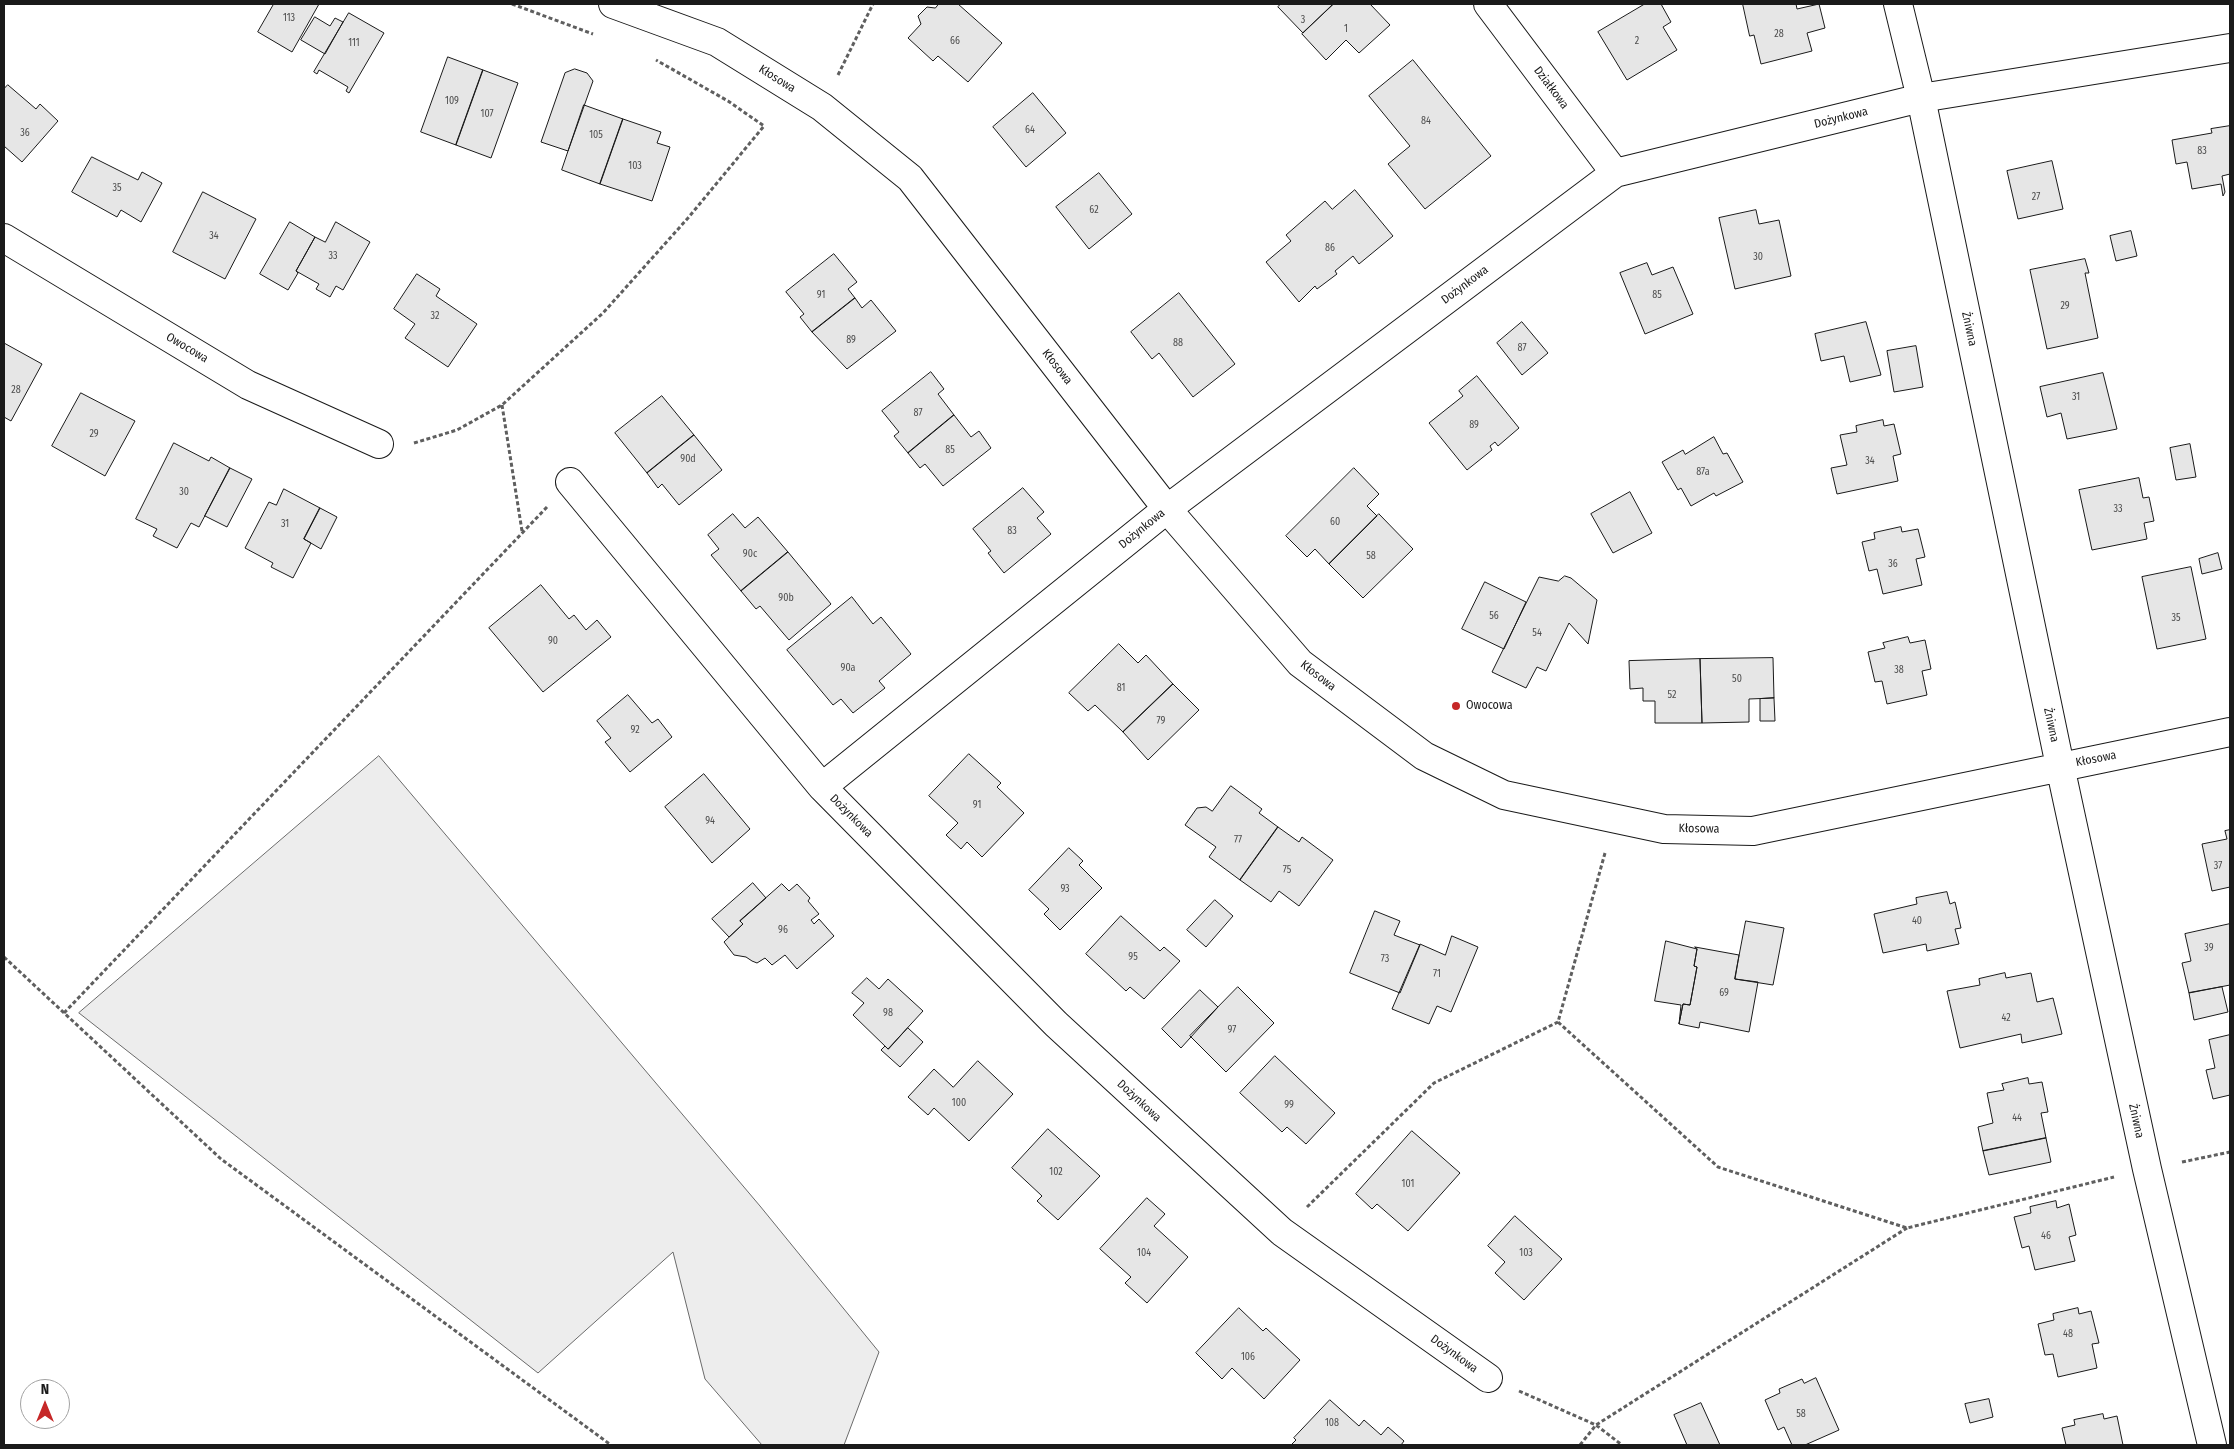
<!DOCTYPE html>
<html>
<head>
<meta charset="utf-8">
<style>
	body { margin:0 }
	#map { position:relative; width:2234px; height:1449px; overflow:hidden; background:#fff; font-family:"Fira Sans Condensed",sans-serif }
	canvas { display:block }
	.frame { position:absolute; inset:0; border:5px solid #1a1a1a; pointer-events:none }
	.north { position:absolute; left:20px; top:1379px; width:50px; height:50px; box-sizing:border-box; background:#fff; border:1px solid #a3a3a3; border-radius:50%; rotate:0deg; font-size:14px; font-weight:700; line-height:20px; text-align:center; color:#1a1a1a }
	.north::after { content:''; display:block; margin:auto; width:18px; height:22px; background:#c62828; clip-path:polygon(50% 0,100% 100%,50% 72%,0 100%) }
</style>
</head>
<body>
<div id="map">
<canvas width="2234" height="1449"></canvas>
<div class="frame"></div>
<div class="north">N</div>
</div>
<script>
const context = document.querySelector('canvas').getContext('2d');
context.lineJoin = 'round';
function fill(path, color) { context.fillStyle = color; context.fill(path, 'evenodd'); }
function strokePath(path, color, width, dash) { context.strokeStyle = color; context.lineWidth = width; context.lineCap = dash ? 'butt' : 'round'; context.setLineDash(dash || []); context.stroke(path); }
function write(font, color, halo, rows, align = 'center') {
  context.font = font + ' "Fira Sans Condensed",sans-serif'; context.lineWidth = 4; context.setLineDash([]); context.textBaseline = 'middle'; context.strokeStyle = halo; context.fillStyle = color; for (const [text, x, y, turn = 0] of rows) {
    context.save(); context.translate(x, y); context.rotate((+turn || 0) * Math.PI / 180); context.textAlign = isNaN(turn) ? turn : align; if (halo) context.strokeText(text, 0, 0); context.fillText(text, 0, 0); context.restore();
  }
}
const built = new Path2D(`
	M379 756 760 1206 879 1352 844 1445H762L705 1379 673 1252 538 1373 79 1013Z`);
fill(built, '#ededed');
strokePath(built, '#6a6a6a', 1);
const building = new Path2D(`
	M274 4H319L292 52 258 32Z
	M939 4H958L1002 43 968 82 938 56 933 61 908 38 921 24 918 16 927 7 935 8Z
	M1281 4H1333L1303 33 1278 7Z
	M1334 4H1370L1390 25 1359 53 1346 40 1326 60 1302 34Z
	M1645 4H1661L1671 22 1663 27 1677 50 1627 80 1598 32Z
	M1743 4H1796L1797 9 1819 4 1825 28 1807 33 1812 51 1761 64 1754 35 1750 36Z
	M349 13 384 33 349 93 346 91 348 87 319 70 317 74 314 72Z
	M315 17 330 26 335 18 343 22 325 54 301 40Z
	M448 57 483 70 456 145 421 132Z
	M1413 60 1491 156 1425 209 1388 164 1410 146 1369 96Z
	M575 69 587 73 593 81 568 151 541 142 565 73Z
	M483 70 518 83 491 158 456 145Z
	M8 85 36 109 40 104 58 121 22 162 4 146V89Z
	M1033 93 1066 133 1026 167 993 127Z
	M584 105 623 119 600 184 562 170Z
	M623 119 661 132 657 143 670 147 652 201 600 184Z
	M2230 126V174L2222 176 2225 192 2223 196 2221 184 2192 189 2187 162 2176 164 2172 140 2212 133 2211 129Z
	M92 157 138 180 142 172 162 183 141 222 121 210 117 217 72 192Z
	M2052 161 2063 209 2018 219 2007 171Z
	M1099 173 1132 214 1089 249 1056 207Z
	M1355 190 1393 236 1359 264 1353 256 1335 271 1337 274 1317 289 1315 286 1299 302 1266 262 1291 241 1286 235 1325 201 1332 209Z
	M203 192 256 219 225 279 173 252Z
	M1756 210 1759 224 1779 220 1791 276 1735 289 1719 218Z
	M290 222 315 237 296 271 298 273 288 290 260 274Z
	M336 222 370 242 343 290 336 286 330 297 316 289 319 284 296 271 315 237 325 242Z
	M2131 231 2137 256 2116 261 2110 236Z
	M834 254 857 282 848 289 855 298 812 332 800 317 804 314 786 292Z
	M2085 259 2089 273H2085L2098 338 2047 349 2030 270Z
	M1647 263 1652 275 1673 267 1693 314 1645 334 1620 273Z
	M417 274 440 289 436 296 477 324 448 367 405 338 415 324 394 309Z
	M1179 293 1235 364 1193 397 1159 353 1152 359 1131 332Z
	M855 298 862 308 871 300 896 331 847 369 812 332Z
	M1522 322 1548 353 1522 375 1497 343Z
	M1866 322 1881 375 1850 382 1844 356 1821 361 1815 334Z
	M4 343 42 364 11 421 4 417Z
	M1916 346 1923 387 1894 392 1887 351Z
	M931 372 944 389 938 394 954 415 908 453 894 436 899 432 882 411Z
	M2103 373 2117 429 2067 439 2061 413 2047 417 2040 387Z
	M1477 376 1519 428 1498 446 1495 442 1490 446 1492 450 1467 470 1429 423 1463 396 1459 391Z
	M81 393 135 421 105 476 52 446Z
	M662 396 694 435 647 473 615 433Z
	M954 415 971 437 979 431 991 448 943 486 925 464 920 468 908 453Z
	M1883 420 1884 426 1894 424 1901 454 1893 456 1898 481 1837 494 1831 468 1847 465 1840 435 1857 432 1856 426Z
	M694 435 722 470 679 505 662 484 658 488 647 473Z
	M1714 437 1723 454 1727 453 1743 482 1716 496 1714 493 1691 506 1681 488 1678 490 1662 462 1683 450 1685 454Z
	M174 443 209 461 211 457 230 468 199 527 191 523 177 548 153 536 157 529 136 519Z
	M2190 444 2196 477 2176 480 2170 448Z
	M230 468 252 479 227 527 205 516Z
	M1354 468 1379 494 1367 506 1377 516 1329 564 1315 549 1307 557 1286 536Z
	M2139 478 2143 498 2149 497 2154 521 2144 523 2147 539 2092 550 2079 490Z
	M1023 488 1044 512 1037 518 1051 534 1004 573 988 553 991 551 973 529Z
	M284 489 320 508 304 539 311 543 293 578 271 567 273 563 245 548 269 502 276 505Z
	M1630 492 1652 533 1613 553 1591 514Z
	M320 508 337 517 321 549 304 539Z
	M733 514 745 528 758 517 788 552 741 591 711 555 719 549 708 535Z
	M1379 514 1413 549 1363 598 1329 564Z
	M1901 527 1902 532 1918 529 1925 557 1916 559 1922 585 1883 594 1877 569 1869 571 1862 542 1875 539 1874 533Z
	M788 552 831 604 789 640 760 606 756 609 741 591Z
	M2218 553 2222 569 2202 574 2199 559Z
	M2191 567 2206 639 2157 649 2142 577Z
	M1565 576 1571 578 1597 600 1588 644 1569 623 1546 671 1537 667 1526 688 1492 672 1539 577 1558 581Z
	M1485 582 1526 602 1504 649 1462 629Z
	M541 585 569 619 574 615 586 630 597 620 611 637 543 692 489 628Z
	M852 597 873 624 881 617 911 654 879 681 885 688 853 713 841 699 833 705 787 650Z
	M1908 637 1910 643 1925 640 1931 669 1922 671 1927 695 1887 704 1882 681 1875 682 1868 652 1885 648 1883 643Z
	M1119 644 1138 663 1146 655 1173 684 1123 732 1095 705 1088 711 1069 693Z
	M1773 658 1774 698 1749 699V722L1702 723 1700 659Z
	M1700 659 1702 723H1655V701H1643V688L1630 689 1629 661Z
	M1173 684 1199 710 1148 760 1123 732Z
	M628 695 652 723 658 719 672 737 630 772 605 742 611 738 597 721Z
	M1774 698 1775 721H1760V699Z
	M969 754 1001 783 997 787 1024 813 982 857 967 842 961 849 946 835 958 823 929 796Z
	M704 774 750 829 712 863 665 807Z
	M1231 786 1262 809 1259 813 1278 827 1240 880 1209 857 1216 847 1185 825 1197 808 1206 807 1212 811Z
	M1278 827 1299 842 1302 837 1333 860 1299 906 1279 891 1271 902 1240 880Z
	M2230 830V887L2212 891 2202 844 2227 839 2225 831Z
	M1069 848 1083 861 1079 865 1102 888 1060 930 1044 914 1049 909 1029 890Z
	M753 883 766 898 740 921 743 924 729 937 712 919Z
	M782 884 789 891 797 884 810 898 808 901 819 914 811 920 814 924 819 919 834 936 797 969 785 955 772 965 765 958 757 963 752 961 746 957 734 955 724 942 743 924 740 921Z
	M1947 892 1950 904 1955 902 1961 928 1955 929 1959 944 1927 951 1926 944 1883 953 1874 914 1917 904 1916 898Z
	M1215 900 1233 916 1206 947 1187 930Z
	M1375 911 1400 921 1394 935 1420 945 1400 993 1350 973Z
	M1121 916 1160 951 1164 947 1180 961 1144 999 1130 987 1126 991 1086 954Z
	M1746 921 1784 928 1773 985 1735 979Z
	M2230 924V985L2189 993 2182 963 2191 961 2185 934Z
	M1452 936 1478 947 1451 1012 1437 1006 1429 1024 1392 1009 1420 944 1445 955Z
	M1666 941 1697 949 1694 966 1697 967 1690 1005 1683 1004 1679 1024 1681 1005 1655 1001Z
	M1695 947 1739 955 1735 979 1758 982 1749 1032 1700 1022 1699 1028 1679 1024 1683 1004 1690 1005 1697 967 1694 966 1697 949Z
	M2005 973 2006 978 2031 973 2037 1002 2053 998 2062 1034 2022 1043 2021 1034 1960 1048 1947 991 1980 985 1979 979Z
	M867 978 879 989 888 979 923 1011 888 1049 853 1015 864 1003 852 993Z
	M1238 987 1274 1023 1226 1072 1190 1036Z
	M2222 987 2228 1012 2194 1020 2189 993Z
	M1200 990 1218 1007 1181 1048 1162 1029Z
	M908 1028 923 1042 900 1067 881 1050 885 1046 888 1049Z
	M2230 1035V1095L2213 1099 2206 1070 2215 1068 2209 1040Z
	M1275 1056 1335 1113 1306 1144 1287 1127 1282 1132 1240 1093Z
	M978 1061 1013 1094 969 1141 934 1108 928 1115 908 1097 934 1069 953 1087Z
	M2028 1078 2029 1084 2042 1082 2048 1112 2041 1113 2046 1138 1983 1151 1978 1127 1993 1123 1987 1093 2004 1090 2002 1084Z
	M1048 1129 1100 1176 1058 1220 1037 1201 1042 1196 1012 1168Z
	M1412 1131 1460 1173 1408 1231 1377 1204 1372 1209 1356 1194Z
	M2046 1138 2051 1162 1989 1175 1983 1151Z
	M1147 1198 1165 1214 1154 1226 1188 1257 1147 1303 1125 1283 1131 1277 1100 1249Z
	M2056 1201 2057 1208 2069 1204 2076 1235 2069 1237 2075 1261 2035 1270 2029 1246 2022 1248 2014 1217 2031 1213 2030 1207Z
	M1515 1216 1562 1259 1524 1300 1495 1273 1505 1262 1488 1246Z
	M1239 1308 1263 1331 1266 1328 1300 1360 1264 1399 1232 1368 1222 1379 1196 1353Z
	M2078 1308 2079 1314 2091 1311 2099 1343 2092 1344 2097 1368 2058 1377 2053 1354 2045 1355 2038 1324 2054 1320 2053 1314Z
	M1816 1378 1839 1430 1805 1445H1792L1784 1427 1778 1430 1765 1400 1780 1393 1779 1389 1802 1379 1804 1383Z
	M1989 1399 1993 1417 1970 1423 1965 1404Z
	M1330 1400 1359 1426 1364 1420 1381 1435 1388 1427 1404 1441 1401 1445H1291L1296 1440 1294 1438Z
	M1701 1403 1720 1445H1687L1674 1415Z
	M2103 1414 2104 1419 2117 1416 2123 1445H2066L2062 1428 2075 1425 2074 1420Z`);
fill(building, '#e6e6e6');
strokePath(building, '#1a1a1a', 1);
const minor = new Path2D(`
	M613 4 717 42 822 107 910 178 1167 509 1300 663 1424 756 1504 795 1664 829 1753 831 2230 732
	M1488 4 1615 173
	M1898 4 1921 98 2060 766 2147 1169 2212 1445
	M4 238 248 385 379 444
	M570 482 822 787 1167 509 1615 173 1921 98 2230 48
	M822 787 1056 1024 1282 1232 1488 1378`);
strokePath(minor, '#1a1a1a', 30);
strokePath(new Path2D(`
	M512 4 593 34
	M838 75 873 4
	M502 405 522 531
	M414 443 457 430 502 405 603 313 688 218 764 126 728 101 656 60
	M1605 853 1558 1022 1718 1167 1907 1228 2114 1177
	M4 957 221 1159 611 1445
	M64 1013 547 507
	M2182 1162 2230 1152
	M1307 1207 1434 1083 1558 1022
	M1519 1391 1596 1425 1907 1228
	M1580 1445 1596 1425 1622 1445`), '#5f5f5f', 3, [4, 2.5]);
strokePath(minor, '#fff', 28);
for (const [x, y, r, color] of [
	[1456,706,5,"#c62828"]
]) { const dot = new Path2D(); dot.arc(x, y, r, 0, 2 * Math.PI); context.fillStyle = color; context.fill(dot); strokePath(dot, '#fff', 2); }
write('10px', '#4d4d4d', null, [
	["113",289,18],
	["3",1303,20],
	["1",1346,29],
	["28",1779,34],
	["66",955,41],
	["2",1637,41],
	["111",354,43],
	["109",452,101],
	["107",487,114],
	["84",1426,121],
	["64",1030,130],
	["36",25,133],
	["105",596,135],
	["83",2202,151],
	["103",635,166],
	["35",117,188],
	["27",2036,197],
	["62",1094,210],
	["34",214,236],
	["86",1330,248],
	["33",333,256],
	["30",1758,257],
	["91",821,295],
	["85",1657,295],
	["29",2065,306],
	["32",435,316],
	["89",851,340],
	["88",1178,343],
	["87",1522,348],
	["28",16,390],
	["31",2076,397],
	["87",918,413],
	["89",1474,425],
	["29",94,434],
	["85",950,450],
	["90d",688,459],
	["34",1870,461],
	["87a",1703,472],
	["30",184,492],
	["33",2118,509],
	["60",1335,522],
	["31",285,524],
	["83",1012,531],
	["90c",750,554],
	["58",1371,556],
	["36",1893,564],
	["90b",786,598],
	["56",1494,616],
	["35",2176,618],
	["54",1537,633],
	["90",553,641],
	["90a",848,668],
	["38",1899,670],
	["50",1737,679],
	["81",1121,688],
	["52",1672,695],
	["79",1161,721],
	["92",635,730],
	["91",977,805],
	["94",710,821],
	["77",1238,840],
	["37",2218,866],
	["75",1287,870],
	["93",1065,889],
	["40",1917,921],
	["96",783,930],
	["39",2209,948],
	["95",1133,957],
	["73",1385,959],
	["71",1437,974],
	["69",1724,993],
	["98",888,1013],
	["42",2006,1018],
	["97",1232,1030],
	["100",959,1103],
	["99",1289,1105],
	["44",2017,1118],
	["102",1056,1172],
	["101",1408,1184],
	["46",2046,1236],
	["104",1144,1253],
	["103",1526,1253],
	["48",2068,1334],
	["106",1248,1357],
	["58",1801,1414],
	["108",1332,1423]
]);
write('12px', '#1a1a1a', '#fff', [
	["Kłosowa",777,79,32],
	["Działkowa",1551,88,53],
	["Dożynkowa",1841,118,-14],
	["Dożynkowa",1465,285,-37],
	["Żniwna",1969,329,78],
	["Owocowa",187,348,31],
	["Kłosowa",1057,367,52],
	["Dożynkowa",1142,529,-39],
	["Kłosowa",1318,676,38],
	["Żniwna",2051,725,78],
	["Kłosowa",2096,759,-11],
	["Dożynkowa",851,816,45],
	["Kłosowa",1699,829,1],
	["Dożynkowa",1139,1101,43],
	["Żniwna",2136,1121,78],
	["Dożynkowa",1454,1354,36]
]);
write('12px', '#1a1a1a', '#fff', [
	["Owocowa",1466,706]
], 'left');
</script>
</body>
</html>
